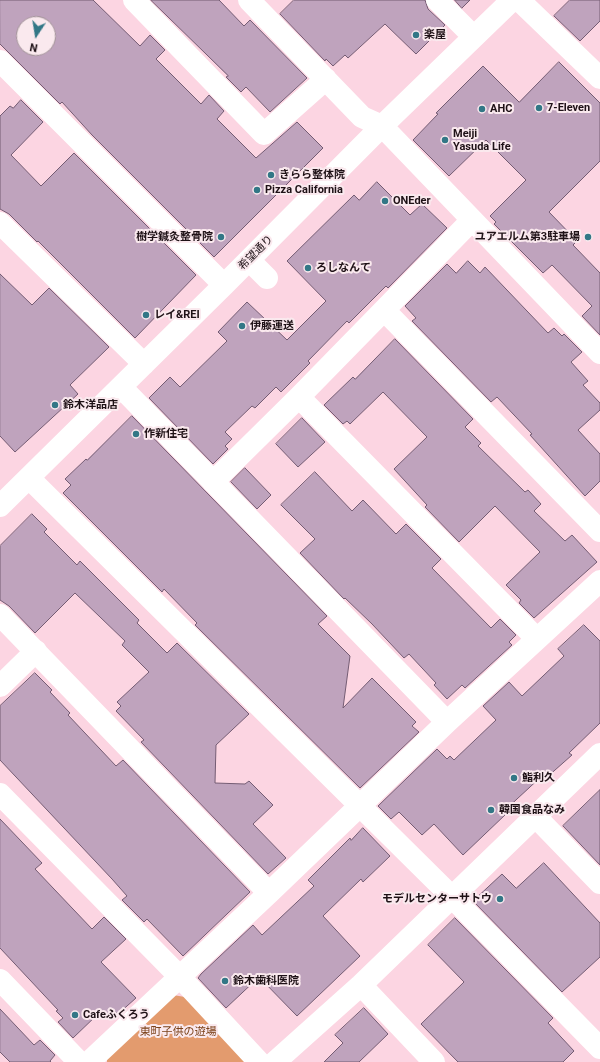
<!DOCTYPE html>
<html>
<head>
<meta charset="utf-8">
<style>
	body { margin:0 }
	#map { position:relative; width:600px; height:1062px; overflow:hidden; background:#fcd5e2; font-family:Roboto,sans-serif }
	canvas { display:block }
	.north { position:absolute; left:16px; top:16px; width:40px; height:40px; box-sizing:border-box; background:#fae9ee; border:1px solid #a29398; border-radius:50%; rotate:192deg; font-size:11px; font-weight:700; line-height:16px; text-align:center; color:#1e1116 }
	.north::after { content:''; display:block; margin:auto; width:14px; height:18px; background:#327786; clip-path:polygon(50% 0,100% 100%,50% 72%,0 100%) }
</style>
</head>
<body>
<div id="map">
<canvas width="600" height="1062"></canvas>
<div class="north">N</div>
</div>
<script>
const context = document.querySelector('canvas').getContext('2d');
context.lineJoin = 'round';
function fill(path, color) { context.fillStyle = color; context.fill(path, 'evenodd'); }
function strokePath(path, color, width, dash) { context.strokeStyle = color; context.lineWidth = width; context.lineCap = dash ? 'butt' : 'round'; context.setLineDash(dash || []); context.stroke(path); }
function write(font, color, halo, rows, align = 'center') {
  context.font = font + ' Roboto,"Noto Sans JP",sans-serif'; context.lineWidth = 4; context.setLineDash([]); context.textBaseline = 'middle'; context.strokeStyle = halo; context.fillStyle = color; for (const [text, x, y, turn = 0] of rows) {
    context.save(); context.translate(x, y); context.rotate((+turn || 0) * Math.PI / 180); context.textAlign = isNaN(turn) ? turn : align; if (halo) context.strokeText(text, 0, 0); context.fillText(text, 0, 0); context.restore();
  }
}
fill(new Path2D(`
	M173 995 185 997 248 1062H107V1057Z`), '#e39b6e');
const building = new Path2D(`
	M0 0H93L140 46 150 35 165 50 156 59 201 104 209 95 224 111 217 119 256 158 297 122 323 148 214 257 92 135 62 102 60 104 0 44ZM24 24H48V48H24Z
	M151 0H219L244 26 250 20 307 78 270 112 246 87 241 92 226 77 228 76Z
	M294 0H425L428 9 445 25 416 54 385 24 348 58 345 55 333 66 326 59 325 61 280 14Z
	M455 0H470L462 8Z
	M570 0H600V21L580 41 554 16Z
	M559 62 600 103V161L549 212 577 241 573 245 600 273V335L582 316 592 306 552 265 543 273 494 224 496 222 490 216 526 180 486 140 449 176 413 140 438 114 436 113 483 66 519 102Z
	M21 100 43 122 11 155 41 186 74 153 196 275 135 338 38 241 37 242 9 214 0 209V116L10 106 13 108Z
	M377 182 410 215 422 204 447 228 388 288 386 286 349 323 347 321 308 361 310 363 281 392 276 387 255 408 252 406 225 432 232 439 225 446 228 449 213 464 149 398 170 377 180 387 227 341 218 332 247 302 287 340 326 301 287 261 354 195 359 200Z
	M468 261 480 273 485 267 548 333 554 328 562 336 564 334 582 352 571 362 588 381 583 385 600 403V410L578 430 600 454V481L585 496 530 435 532 434 497 397 491 402 412 321 416 318 405 306 447 264 456 273Z
	M0 274 32 305 49 288 109 347 70 385 78 394 15 452 0 436Z
	M395 339 473 419 465 427 481 443 478 446 525 492 528 490 541 504 534 511 565 541 572 535 597 562 534 618 519 603 521 600 506 585 540 552 495 506 459 542 425 507 427 505 394 469 427 437 383 392 350 424 347 421 343 424 324 405 353 377 355 379Z
	M132 416 327 616 318 624 350 656 343 708 372 678 416 722 412 726 419 732 360 788 195 625 197 623 164 589 162 592 63 493 71 485 65 479 86 459 87 460Z
	M302 418 325 442 298 467 276 444Z
	M245 468 271 495 257 509 231 482Z
	M315 472 352 511 363 500 396 534 406 524 441 559 432 568 491 628 500 619 516 635 509 642 512 645 465 688 462 685 447 699 434 685 436 683 409 654 404 658 372 624 345 598 344 599 300 553 315 539 281 505Z
	M32 514 47 529 44 532 77 565 80 561 139 620 137 623 167 653 177 643 249 714 216 745 215 783 245 784 249 781 273 805 253 824 286 858 268 874 141 742 144 740 116 711 121 706 117 702 149 672 122 645 125 641 75 593 35 633 9 606 0 600V546Z
	M584 625 600 641V723L569 753 572 755 546 778 543 775 504 811 506 814 463 855 434 824 422 835 399 812 391 819 378 806 437 749 447 759 450 756 454 760 496 720 483 706 509 682 522 696 564 656 558 649Z
	M35 673 52 690 50 692 70 713 68 715 116 766 123 760 250 892 183 956 147 919 144 922 122 900 127 896 112 879 0 760V706Z
	M600 790V865L563 826Z
	M0 819 42 863 35 869 92 929 104 917 126 939 101 962 136 998 118 1014 114 1011 107 1018 104 1016 102 1018 98 1014 73 1038 58 1022 63 1018 56 1011 58 1010 0 948Z
	M363 828 390 856 363 882 361 879 323 916 360 956 297 1016 259 977 226 1008 198 978 201 974 253 925 262 935 314 886 308 880 350 838 351 840Z
	M544 863 600 923V957L562 992 473 901 502 874 516 888Z
	M455 918 553 1018 548 1023 574 1051 563 1062H458L421 1024 464 982 428 945Z
	M364 1008 388 1034 359 1062H324L343 1043 335 1035Z
	M0 1009 34 1045 40 1040 55 1055 50 1061 51 1062H10L0 1052Z`);
fill(building, '#bfa3bd');
strokePath(building, '#745c73', 1);
strokePath(new Path2D(`
	M134 0 264 134 326 79
	M249 0 362 117 382 126 600 353
	M437 0 473 36
	M519 0 600 78
	M0 61 224 285
	M0 223 144 364
	M249 260 267 278
	M385 311 600 531
	M121 387 447 722
	M299 397 536 638
	M29 478 442 887 600 1048
	M213 482 299 397 471 221
	M0 506 224 285 382 126 512 0
	M0 615 269 893
	M0 686 36 651
	M0 794 180 977 259 1062
	M536 817 600 883
	M0 980 79 1062
	M361 985 434 1062
	M89 1062 269 893 447 722 600 581
	M275 1062 361 985 600 754`), '#fff', 22);
for (const [x, y, r, color] of [
	[416,35,4,"#327786"],
	[539,108,4,"#327786"],
	[482,109,4,"#327786"],
	[445,140,4,"#327786"],
	[271,175,4,"#327786"],
	[257,190,4,"#327786"],
	[385,201,4,"#327786"],
	[221,237,4,"#327786"],
	[588,237,4,"#327786"],
	[308,268,4,"#327786"],
	[146,315,4,"#327786"],
	[242,326,4,"#327786"],
	[55,405,4,"#327786"],
	[136,434,4,"#327786"],
	[514,778,4,"#327786"],
	[491,810,4,"#327786"],
	[500,899,4,"#327786"],
	[225,981,4,"#327786"],
	[75,1015,4,"#327786"]
]) { const dot = new Path2D(); dot.arc(x, y, r, 0, 2 * Math.PI); context.fillStyle = color; context.fill(dot); strokePath(dot, '#fae9ee', 1.5); }
write('bold 11px', '#1e1116', '#fae9ee', [
	["楽屋",424,35],
	["7-Eleven",547,108],
	["AHC",490,109],
	["Meiji",453,134],
	["Yasuda Life",453,147],
	["きらら整体院",279,175],
	["Pizza California",265,190],
	["ONEder",393,201],
	["樹学鍼灸整骨院",213,237,"right"],
	["ユアエルム第3駐車場",580,237,"right"],
	["ろしなんて",316,268],
	["レイ&REI",154,315],
	["伊藤運送",250,326],
	["鈴木洋品店",63,405],
	["作新住宅",144,434],
	["鮨利久",522,778],
	["韓国食品なみ",499,810],
	["モデルセンターサトウ",492,899,"right"],
	["鈴木歯科医院",233,981],
	["Cafeふくろう",83,1015]
], 'left');
write('11px', '#1e1116', '#fae9ee', [
	["希望通り",256,253,-45]
]);
write('11px', '#7c421a', '#fae9ee', [
	["東町子供の遊場",178,1032]
]);
</script>
</body>
</html>
